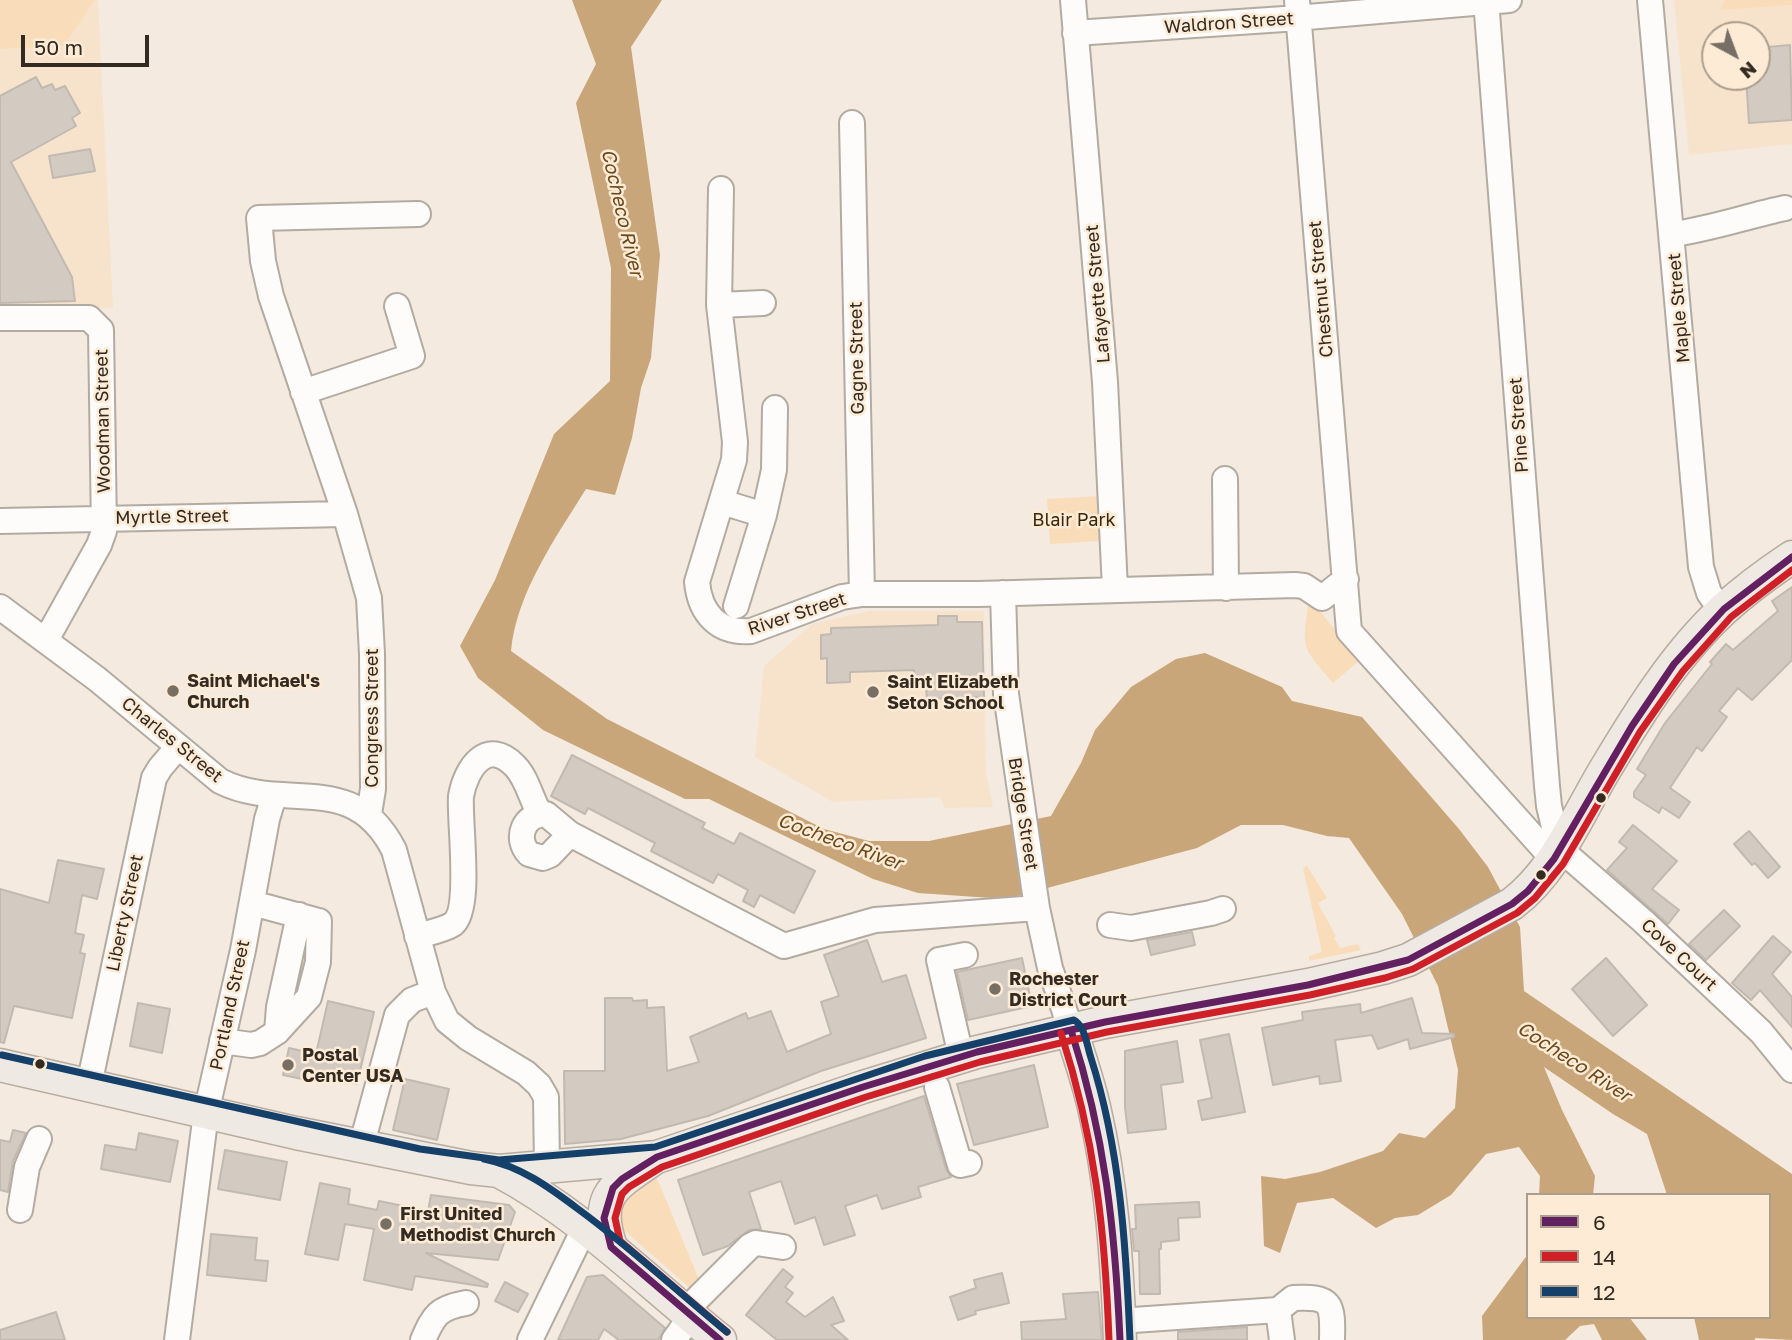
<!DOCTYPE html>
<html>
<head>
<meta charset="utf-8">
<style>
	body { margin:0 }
	#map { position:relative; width:1792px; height:1340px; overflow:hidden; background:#f4eadf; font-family:"Golos Text",sans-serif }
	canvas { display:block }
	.legend { position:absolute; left:1526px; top:1193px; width:245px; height:126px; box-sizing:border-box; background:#fdebd6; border:2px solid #ac9e8e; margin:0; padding:9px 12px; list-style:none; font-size:21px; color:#332b21 }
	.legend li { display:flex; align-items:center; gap:14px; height:35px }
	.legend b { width:35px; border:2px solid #ac9e8e }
	.north { position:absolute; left:1701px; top:21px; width:70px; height:70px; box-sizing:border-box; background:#fdebd6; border:2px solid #ac9e8e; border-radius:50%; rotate:139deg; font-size:19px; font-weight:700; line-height:28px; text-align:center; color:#332b21 }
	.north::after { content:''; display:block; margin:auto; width:24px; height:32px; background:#776e64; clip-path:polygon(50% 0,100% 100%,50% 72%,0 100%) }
	.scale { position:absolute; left:21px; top:35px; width:128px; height:32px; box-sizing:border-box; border:4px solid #332b21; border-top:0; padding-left:9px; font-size:21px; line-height:24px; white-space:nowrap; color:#332b21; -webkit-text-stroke:5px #fdebd6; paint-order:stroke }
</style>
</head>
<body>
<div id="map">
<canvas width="1792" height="1340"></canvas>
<ul class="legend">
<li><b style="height:9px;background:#622060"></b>6</li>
<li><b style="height:9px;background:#cf2027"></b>14</li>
<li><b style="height:9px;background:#144069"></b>12</li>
</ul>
<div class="north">N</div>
<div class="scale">50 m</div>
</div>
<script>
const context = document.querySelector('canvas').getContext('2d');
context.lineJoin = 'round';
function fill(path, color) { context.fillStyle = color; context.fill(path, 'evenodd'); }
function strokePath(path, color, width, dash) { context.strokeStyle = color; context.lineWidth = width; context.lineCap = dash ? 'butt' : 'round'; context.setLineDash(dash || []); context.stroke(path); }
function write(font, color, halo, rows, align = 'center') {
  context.font = font + ' "Golos Text",sans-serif'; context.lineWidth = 5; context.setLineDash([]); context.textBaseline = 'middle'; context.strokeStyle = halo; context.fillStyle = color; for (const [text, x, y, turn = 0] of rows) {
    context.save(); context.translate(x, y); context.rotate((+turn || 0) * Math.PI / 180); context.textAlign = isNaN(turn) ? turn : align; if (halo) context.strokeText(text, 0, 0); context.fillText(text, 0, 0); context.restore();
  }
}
fill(new Path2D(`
	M0 0H98L113 308 0 311Z
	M1674 0H1792V144L1689 155ZM1715 35H1757V77H1715Z
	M869 611H984L986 774 993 807 945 808 940 797 833 802 755 757 764 666 812 624Z`), '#f7e3cc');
fill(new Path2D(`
	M0 0H95L63 46 0 49Z
	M1725 0H1792V5L1720 10Z
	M1098 496 1100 541 1050 544 1047 499Z
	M1308 604 1319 610 1360 660 1333 683C1302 646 1302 651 1308 604Z
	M1307 866 1327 898 1318 903 1336 936 1334 938 1340 948 1358 944 1361 950 1309 961V956L1322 952 1303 868Z
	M656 1176 701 1284 690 1288 626 1232C606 1207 634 1185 656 1176Z`), '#f9ddbb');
fill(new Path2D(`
	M572 0H662L631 47 660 255 651 358 641 388 632 438 615 495 586 489C556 537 516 594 511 651L607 719 824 829 869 841H929L1051 816 1081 763 1095 730 1131 687 1176 659 1205 653 1282 687 1292 701 1362 717 1459 829 1488 867 1520 927 1524 991 1792 1174V1340L1755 1338V1340H1699L1694 1317H1769V1195H1667L1647 1134 1613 1114 1544 1067 1562 1110 1595 1176 1593 1195H1539L1540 1176 1519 1147 1486 1154 1451 1195 1418 1215 1395 1218 1376 1228 1333 1198 1297 1203 1280 1253 1264 1246 1261 1176 1285 1179 1320 1172 1383 1151 1399 1133 1425 1138 1455 1108 1458 1070 1438 986 1402 914 1349 838 1327 836 1283 825H1241L1197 848 1006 899 918 893 873 879 709 799H685L543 730 478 678 460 646 495 580 554 434 610 381 611 268 576 103 596 64Z
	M1528 1254V1317H1629L1647 1340H1602L1594 1324 1580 1326 1565 1340H1483L1482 1316Z`), '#c9a679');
const building = new Path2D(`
	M1790 45 1792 120 1749 123 1746 77H1757V48Z
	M36 77 42 88 52 84 55 90 65 86 80 113 72 118 76 126 11 162 72 277 75 301 0 303V96Z
	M90 149 95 171 53 178 49 156Z
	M1792 587V660L1752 700 1738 688 1719 711 1727 717 1702 751 1697 747 1670 788 1690 802 1679 818 1662 807 1659 813 1634 797V792L1646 775 1637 769 1665 723 1712 664 1710 662 1726 644 1733 650 1778 611 1772 601Z
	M938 616H957V622H982L984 697 927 699 926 688H914V670L850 672V682L827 683V658L821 659V635L831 634V628L938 625Z
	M572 755 705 823 702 828 734 844 740 833 815 871 794 913 760 895 754 907 743 901 748 890 718 874 713 883 651 851 655 843 588 808 585 814 551 796Z
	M1633 825 1677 861 1652 889 1679 910 1668 924 1607 870 1627 848 1619 842Z
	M1749 831 1780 867 1768 878 1755 863 1752 865 1734 844Z
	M58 860 104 869 97 899 82 895 75 933 84 935 80 953 85 954 72 1018 14 1006 4 1043 0 1042V889L49 903Z
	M1724 910 1740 926 1706 960 1689 944Z
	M1192 932 1195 945 1151 955 1147 940Z
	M1773 936 1791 952 1772 974 1792 997V1027L1760 990 1751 1000 1732 983Z
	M867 940 882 982 906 975 926 1038 821 1071 708 1116 621 1139 565 1144 564 1071H605V998H632L633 1001 647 1000V1008L664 1007 667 1071 699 1062 690 1037 746 1013 748 1019 771 1011 787 1052 831 1034 821 1002 839 996 824 955Z
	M1022 958 1032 1006 968 1020 957 972Z
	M1606 958 1647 1005 1613 1036 1572 989Z
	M1412 998 1422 1033 1454 1034V1037L1410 1049 1408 1039 1378 1049 1372 1035 1335 1040 1341 1081 1320 1084 1319 1076 1273 1085 1262 1028 1303 1020 1302 1012 1360 1004 1361 1013Z
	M328 1001 374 1012 357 1084 309 1073 307 1080 283 1075 289 1048 316 1054Z
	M138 1003 170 1009 162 1053 130 1046Z
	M1229 1034 1245 1112 1202 1120 1198 1101 1212 1098 1200 1040Z
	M1177 1041 1183 1082 1161 1085 1166 1129 1128 1133 1125 1107V1051Z
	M1034 1065 1048 1127 974 1145 957 1084Z
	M405 1079 449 1089 437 1140 393 1130Z
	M924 1096 946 1169 951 1177 918 1187 921 1197 882 1209 877 1195 845 1206 855 1235 824 1245 815 1217 795 1224 781 1181 749 1192 761 1229 749 1230 728 1246 703 1255 678 1180Z
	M13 1130 26 1133 13 1161 8 1192 0 1190V1140L10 1142Z
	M139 1133 178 1141 170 1182 101 1169 105 1145 136 1150Z
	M225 1150 287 1162 280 1200 218 1189Z
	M320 1183 350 1189 348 1204 377 1210 379 1201 428 1211 431 1195 509 1205 515 1212 498 1260 426 1253 488 1284 487 1287 415 1276 412 1290 364 1280 374 1229 345 1224 338 1260 305 1254Z
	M1199 1202 1200 1217 1178 1218 1179 1240 1161 1242V1249H1159L1160 1294H1140L1139 1251H1134L1132 1229H1136L1135 1205Z
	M211 1234 257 1238 255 1260 268 1261 266 1281 207 1275Z
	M783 1269 793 1277 785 1287 793 1293 786 1302 805 1317 833 1297 844 1321 831 1325 848 1340H777L746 1315Z
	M1002 1273 1009 1303 975 1311 976 1314 958 1320 950 1297 976 1288 974 1280Z
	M603 1275 665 1328 658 1340H619L604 1329 598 1340H558L587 1277Z
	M505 1282 528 1294 518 1312 495 1301Z
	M1098 1292 1102 1340H1022L1021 1322 1066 1319 1063 1294Z
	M56 1312 65 1340H0V1330Z
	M1247 1327V1340H1178V1332Z`);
fill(building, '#d3cbc1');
strokePath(building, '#c2bab1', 2);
const minor = new Path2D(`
	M1073 0 1105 382 1115 589
	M1297 0 1349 631 1553 859
	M1486 0 1547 786 1549 806 1559 848 1643 921 1761 1032 1792 1070
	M1650 0 1701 567 1709 593 1722 611
	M1075 33 1284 19 1509 0
	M852 123 862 594
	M721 189 719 305 735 442 734 460 697 582C700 614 719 634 751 631L842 597 862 594H979L1295 585 1304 586 1322 598 1346 579
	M1673 234C1711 229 1747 216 1785 208
	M719 305 763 303
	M0 318H89L101 330 104 531 99 545 46 640
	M303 392 412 356 397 306
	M1225 479 1226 588
	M722 502 764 515 736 606
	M764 515 774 470 775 408
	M0 521 345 514
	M1003 593 1006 694 1037 908 1050 968 1071 1030
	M0 607 97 679 220 781C285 814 352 768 394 850L433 992 447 1021 468 1038 526 1073 539 1085 546 1097 547 1166
	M369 814 373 789 372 654 369 598 345 514 271 296 263 261 259 218 418 214
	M570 834 550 855 543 858 529 854C514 838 524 814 546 814L570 834 784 946 875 920 1037 908
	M252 903 315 920
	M1110 925 1131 928 1211 913 1223 909
	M417 936C428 933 444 930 453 924 472 909 459 822 461 796 466 768 487 737 515 766 527 778 531 799 540 814
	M277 1032 279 1007 299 915
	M222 1041 251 1045 260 1043 277 1032 309 997 318 962 319 921
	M961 1056 939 960 965 955
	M89 1085 154 778 160 768 177 748
	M937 1087 960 1165 969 1163
	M361 1147 397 1015 412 1000 433 992
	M20 1210 27 1167 39 1139
	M1278 1310 1293 1298C1332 1296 1333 1303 1332 1340
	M685 1311 750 1246 756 1243 783 1247
	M1119 1321 1278 1310 1282 1340
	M177 1340 206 1113 243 950 267 819 274 796
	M423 1340C434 1315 438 1308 466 1303
	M530 1340 585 1227
	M674 1340 691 1316`);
const major = new Path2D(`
	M1071 1030C1079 1055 1088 1081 1094 1107 1112 1184 1117 1261 1120 1340
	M0 1065 296 1133 471 1168 499 1171 657 1157 863 1087 977 1052 1105 1022 1308 985 1383 968 1408 960 1512 904C1556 871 1578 814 1606 768 1639 713 1676 653 1724 609 1745 590 1768 573 1792 557
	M499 1171C582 1215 647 1282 720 1340
	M611 1247C592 1193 617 1185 656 1157`);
strokePath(minor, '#b3aba1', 28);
strokePath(major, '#b8ac9f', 35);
strokePath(minor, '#fdfcfa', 24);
strokePath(major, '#efe9e3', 32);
strokePath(new Path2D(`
	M1071 1030C1105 1136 1115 1229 1120 1340
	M720 1340 611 1247 604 1218 613 1188 622 1179 657 1157 863 1087 977 1052 1105 1022 1308 985 1408 960 1512 904 1528 891 1554 859 1632 726 1674 664 1724 609 1792 557`), '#622060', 7);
strokePath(new Path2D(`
	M1061 1033C1095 1139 1105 1230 1109 1340
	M727 1332 620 1241 615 1218 622 1194 629 1187 662 1167 866 1097 980 1062 1107 1032 1310 995 1385 978 1413 969 1517 913 1535 898 1563 864 1640 732 1683 671 1731 617 1792 570`), '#cf2027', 7);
strokePath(new Path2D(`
	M2 1055 420 1149 499 1160 655 1147 925 1056 1074 1020C1085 1026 1087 1046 1091 1058 1120 1149 1126 1245 1130 1340
	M484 1159C520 1166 549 1187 578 1209 630 1247 677 1291 727 1332`), '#144069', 7);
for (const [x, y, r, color] of [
	[173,691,7,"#776e64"],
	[873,692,7,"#776e64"],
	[1601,798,6,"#332b21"],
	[1541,875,6,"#332b21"],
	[995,989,7,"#776e64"],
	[40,1064,6,"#332b21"],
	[288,1065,7,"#776e64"],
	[386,1224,7,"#776e64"]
]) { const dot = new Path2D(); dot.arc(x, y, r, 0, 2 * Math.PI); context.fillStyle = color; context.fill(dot); strokePath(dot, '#fdebd6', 2.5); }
write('18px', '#332b21', '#fdebd6', [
	["Waldron Street",1229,23,-4],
	["Chestnut Street",1321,289,-95],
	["Lafayette Street",1098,294,-95],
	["Maple Street",1679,308,-95],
	["Gagne Street",857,358,-91],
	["Woodman Street",103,421,-91],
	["Pine Street",1519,425,-94],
	["Myrtle Street",172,517,-1],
	["River Street",797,614,-18],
	["Congress Street",372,718,-90],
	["Charles Street",172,740,39],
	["Bridge Street",1023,814,81],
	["Liberty Street",125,913,-78],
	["Cove Court",1679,955,43],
	["Portland Street",230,1005,-78]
]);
write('18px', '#3a270b', '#fdebd6', [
	["Blair Park",1074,520]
]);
write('bold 18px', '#332b21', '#fdebd6', [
	["Saint Michael's",187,681],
	["Church",187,702],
	["Saint Elizabeth",887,682],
	["Seton School",887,703],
	["Rochester",1009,979],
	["District Court",1009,1000],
	["Postal",302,1055],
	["Center USA",302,1076],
	["First United",400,1214],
	["Methodist Church",400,1235]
], 'left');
write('italic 19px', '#6a4a1c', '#fdebd6', [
	["Cocheco River",622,213,77],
	["Cocheco River",840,842,20],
	["Cocheco River",1574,1062,33]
]);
</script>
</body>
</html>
